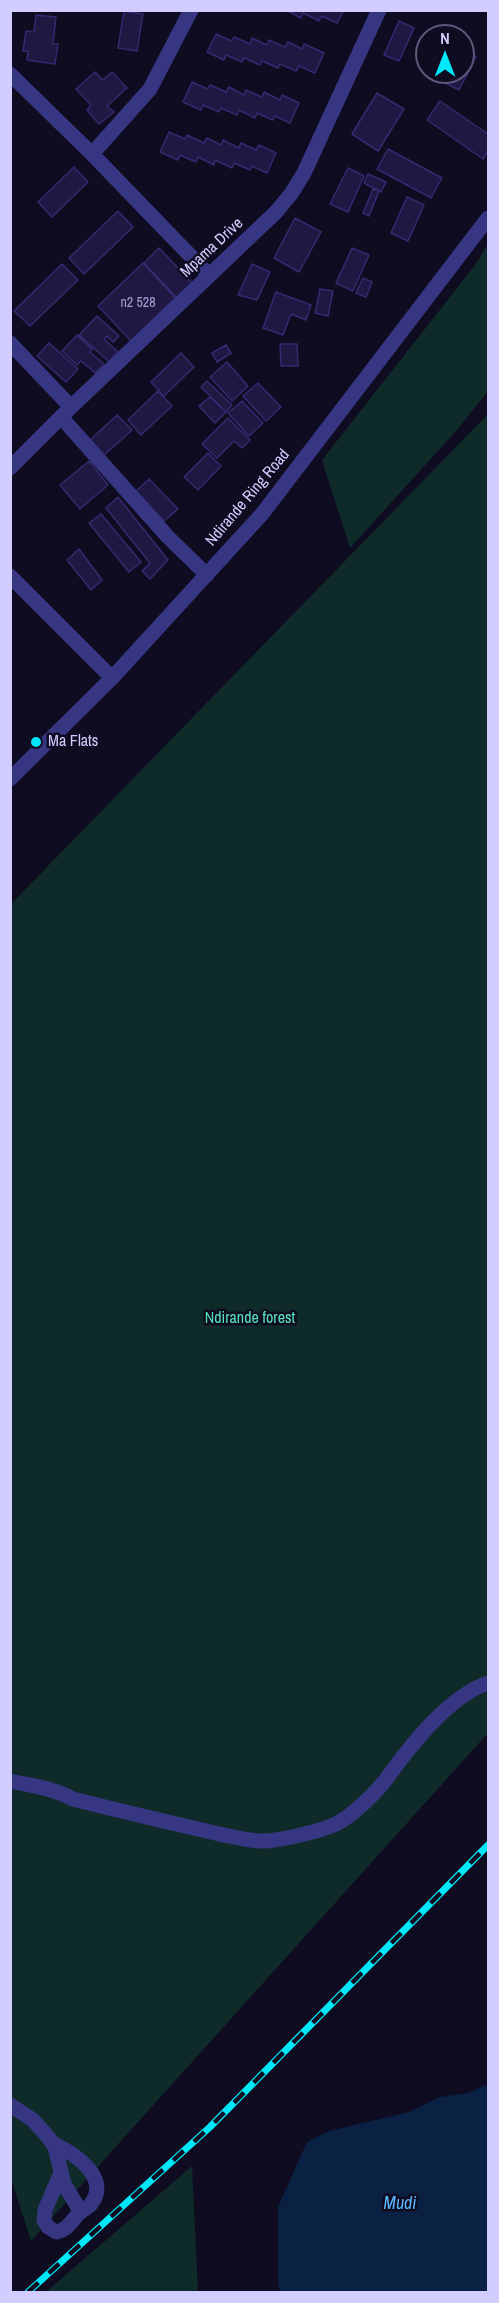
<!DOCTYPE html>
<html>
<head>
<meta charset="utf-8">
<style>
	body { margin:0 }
	#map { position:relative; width:499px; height:2303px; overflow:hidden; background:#0f0c21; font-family:"Archivo Narrow",sans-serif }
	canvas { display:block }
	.frame { position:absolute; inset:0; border:12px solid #d1cdff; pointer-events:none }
	.north { position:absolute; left:415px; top:24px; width:60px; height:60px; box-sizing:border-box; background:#0f0c21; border:2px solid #5d597a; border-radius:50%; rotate:0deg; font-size:16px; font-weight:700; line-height:24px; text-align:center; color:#d1cdff }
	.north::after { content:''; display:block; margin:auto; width:21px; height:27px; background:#00e7f8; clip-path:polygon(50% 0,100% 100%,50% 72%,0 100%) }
</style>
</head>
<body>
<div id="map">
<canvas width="499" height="2303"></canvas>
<div class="frame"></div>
<div class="north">N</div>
</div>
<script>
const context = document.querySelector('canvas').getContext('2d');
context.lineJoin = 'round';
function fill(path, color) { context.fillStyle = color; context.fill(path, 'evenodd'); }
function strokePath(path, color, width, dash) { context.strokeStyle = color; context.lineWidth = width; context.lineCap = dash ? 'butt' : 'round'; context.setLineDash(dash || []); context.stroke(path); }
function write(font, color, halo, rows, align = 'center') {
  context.font = font + ' "Archivo Narrow",sans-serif'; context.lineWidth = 5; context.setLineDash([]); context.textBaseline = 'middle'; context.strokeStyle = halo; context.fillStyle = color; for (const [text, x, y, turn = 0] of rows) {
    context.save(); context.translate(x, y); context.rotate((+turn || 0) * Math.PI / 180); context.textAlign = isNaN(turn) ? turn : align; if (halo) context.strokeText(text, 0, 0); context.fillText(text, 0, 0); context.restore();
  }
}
fill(new Path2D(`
	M488 244V391L456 431 350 548 322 460 475 265Z
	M488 414V1733L31 2241 10 2175V905Z
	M192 2166 198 2292H46Z`), '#0f2b29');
fill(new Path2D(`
	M488 2084V2292H280L278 2283V2207L307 2142 329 2131 409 2112 440 2097 468 2093Z`), '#0a2143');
const building = new Path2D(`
	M286 10H344L337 23 321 16 319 21 303 13 301 18Z
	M124 11 143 14 137 51 118 48Z
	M36 15 56 17 53 44H58L55 64 27 60 28 51H23L26 31 34 32Z
	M399 21 414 28 399 61 384 55Z
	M216 34 232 41 234 37 250 44 252 38 267 45 269 40 285 47 288 42 302 49 304 44 324 53 315 73 299 66 296 71 280 64 278 68 262 61 260 65 244 58 242 62 226 55 224 60 207 52Z
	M463 51 476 57 459 90 442 81 446 72H463Z
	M95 72 103 80 112 72 127 88 107 106 114 112 99 124 87 110 91 105 76 89Z
	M192 82 208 89 210 85 226 92 229 87 244 95 246 90 262 97 264 92 280 100 282 95 299 103 290 123 275 116 273 120 257 113 255 118 239 110 237 115 221 108 219 112 203 105 201 110 183 102Z
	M377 93 404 109 378 151 352 134Z
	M440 101 488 134V151L483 159 427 120Z
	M169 132 185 139 187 135 204 143 207 138 221 145 223 140 239 148 241 143 256 150 259 145 276 153 267 173 252 166 250 170 234 163 232 168 215 160 214 165 198 157 196 162 180 155 178 160 160 152Z
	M388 149 442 178 431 198 377 169Z
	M74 167 88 182 52 217 38 202Z
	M348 168 364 176 348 212 330 204Z
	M368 174 386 182 381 192 364 183Z
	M373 189 379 191 369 216 363 213Z
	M407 197 424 205 408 241 391 233Z
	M118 211 133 227 84 274 69 258Z
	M295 218 321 232 299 272 274 258Z
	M159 248 194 285 178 299 144 263Z
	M352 248 369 255 353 291 336 283Z
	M143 263 178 301 133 343 98 306Z
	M62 264 78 280 30 326 14 311Z
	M252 264 270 272 257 300 238 295Z
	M363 278 372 282 366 297 356 293Z
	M320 289 333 291 328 316 315 313Z
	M276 292 311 305 306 320 291 314 283 335 263 328Z
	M97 316 119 336 113 342 107 336 104 339 118 352 109 362 79 335Z
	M77 335 92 349 90 352 104 364 95 373 81 361 77 365 62 351Z
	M49 343 78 369 66 382 37 356Z
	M280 344H297L298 366H281Z
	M226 345 231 353 217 362 212 353Z
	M181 353 194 367 164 396 151 382Z
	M227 362 248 386 232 401 210 377Z
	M207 381 232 405 226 412 201 387Z
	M258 383 281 407 266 421 243 396Z
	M158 391 172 406 141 435 128 420Z
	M210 397 226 412 215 423 199 406Z
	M242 401 263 423 249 436 228 413Z
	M117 415 132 430 102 457 88 442Z
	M228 418 250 440 242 448 234 441 217 458 202 444Z
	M208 453 221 466 198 490 184 477Z
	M89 461 108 485 80 509 60 485Z
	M149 479 178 509 164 521 136 491Z
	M118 497 168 560 150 579 142 571 150 563 106 508Z
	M101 514 141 562 129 572 89 523Z
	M79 549 102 580 91 590 67 560Z`);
fill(building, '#1f1843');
strokePath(building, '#352970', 1.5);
strokePath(new Path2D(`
	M10 74 92 154 209 275
	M92 154 150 89 191 10
	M10 343 71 407
	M61 417 168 537 207 575
	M10 468 71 407 276 212 291 194 304 173 379 10
	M10 576 112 678
	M10 1781C33 1786 53 1788 73 1799 116 1810 159 1820 202 1830 221 1834 241 1840 260 1841 276 1842 321 1831 336 1824 352 1816 376 1793 387 1778 411 1745 449 1696 488 1683
	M10 2105 33 2120 49 2138 55 2147 64 2184 81 2212
	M52 2143C72 2152 112 2177 91 2204 89 2207 84 2209 80 2212 72 2220 68 2230 56 2232L48 2227 44 2220 45 2210 60 2175`), '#363682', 15);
strokePath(new Path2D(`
	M10 779 112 678 262 514 488 218`), '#363682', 15);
const rail = new Path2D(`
	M28 2292 210 2127 488 1845`);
strokePath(rail, '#00e7f8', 7);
strokePath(rail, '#0f0c21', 4.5, [14]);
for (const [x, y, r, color] of [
	[36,742,6,"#00e7f8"]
]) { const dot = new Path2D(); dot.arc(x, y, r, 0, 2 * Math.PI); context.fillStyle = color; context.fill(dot); strokePath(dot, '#0f0c21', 2); }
write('14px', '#a4a0d0', null, [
	["n2 528",138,303]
]);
write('16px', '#d1cdff', '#0f0c21', [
	["Mpama Drive",212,248,-43],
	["Ndirande Ring Road",248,498,-50]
]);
write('16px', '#d1cdff', '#0f0c21', [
	["Ma Flats",48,742]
], 'left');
write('16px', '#55e3ba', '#0f0c21', [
	["Ndirande forest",250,1319]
]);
write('italic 18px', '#5bb9ff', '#0f0c21', [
	["Mudi",400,2204]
]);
</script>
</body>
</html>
